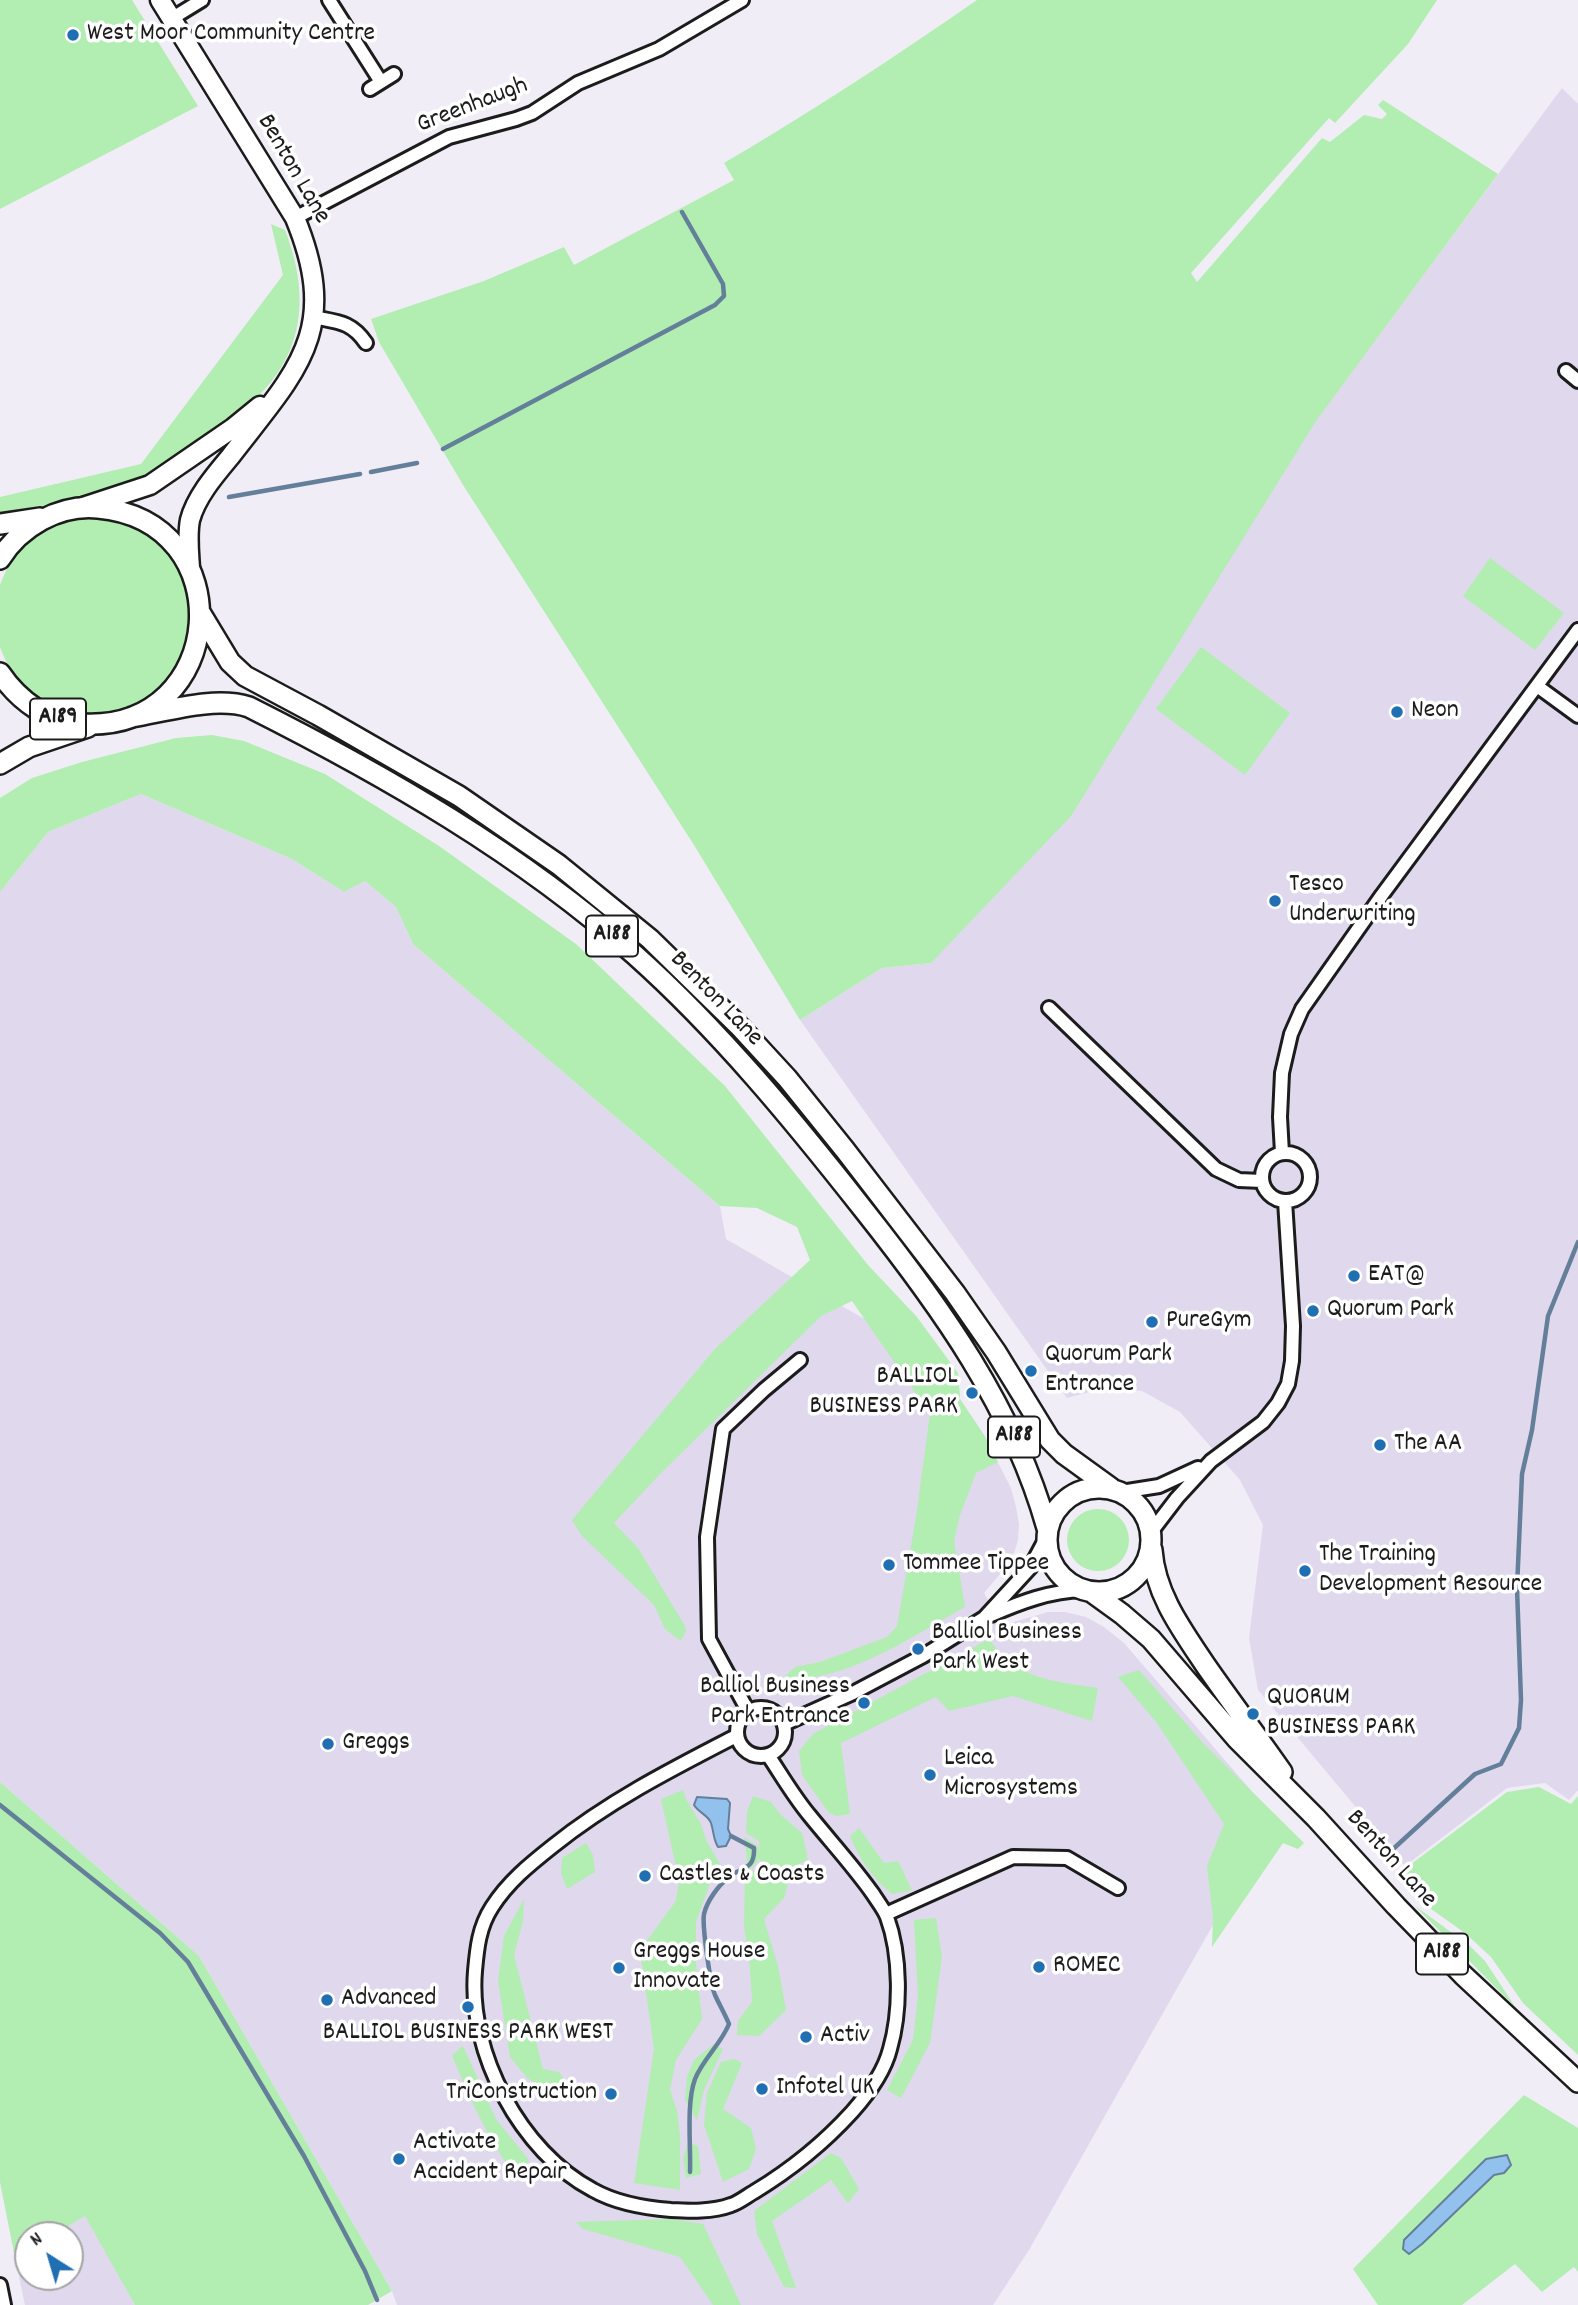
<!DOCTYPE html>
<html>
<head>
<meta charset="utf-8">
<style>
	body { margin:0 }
	#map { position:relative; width:1578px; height:2305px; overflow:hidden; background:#f1edf7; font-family:Dekko,sans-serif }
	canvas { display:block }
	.north { position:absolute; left:14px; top:2221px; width:70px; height:70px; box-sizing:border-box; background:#fff; border:2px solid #a4a4a4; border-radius:50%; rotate:323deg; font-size:19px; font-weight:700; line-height:28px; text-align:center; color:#1c1c1c }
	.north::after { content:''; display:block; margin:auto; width:24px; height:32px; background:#1f6fb2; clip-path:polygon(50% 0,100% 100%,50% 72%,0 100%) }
</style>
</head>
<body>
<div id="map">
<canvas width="1578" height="2305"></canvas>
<div class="north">N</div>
</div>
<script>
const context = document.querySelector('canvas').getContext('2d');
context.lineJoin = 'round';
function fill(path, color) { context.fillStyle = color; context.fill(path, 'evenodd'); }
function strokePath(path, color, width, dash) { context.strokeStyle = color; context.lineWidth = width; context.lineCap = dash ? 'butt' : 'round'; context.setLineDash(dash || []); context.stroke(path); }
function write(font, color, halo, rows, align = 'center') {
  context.font = font + ' Dekko,sans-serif'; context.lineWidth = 7; context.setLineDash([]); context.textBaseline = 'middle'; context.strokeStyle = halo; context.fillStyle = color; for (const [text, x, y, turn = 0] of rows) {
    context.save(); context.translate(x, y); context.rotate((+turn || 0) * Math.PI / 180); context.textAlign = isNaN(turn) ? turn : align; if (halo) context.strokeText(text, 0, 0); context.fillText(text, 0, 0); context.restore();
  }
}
fill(new Path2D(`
	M1562 88 1578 104V1790L1569 1800 1545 1783 1507 1788 1405 1866 1258 1690 1249 1638 1263 1525 1240 1480 1180 1412 1142 1391 1105 1388 1067 1398 800 1020 882 968 931 963 1316 420Z
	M141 794 292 859 344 892 365 881 396 907 413 944 720 1206 726 1239 958 1373 960 1399 984 1435 1011 1488 1016 1507 1019 1524 1018 1540 1014 1553 1006 1567 984 1593 1003 1625 1048 1612H1065L1086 1617 1104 1627 1124 1643 1274 1817 1029 2250 993 2305H397L392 2291 199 1956 0 1782V892L48 832Z
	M86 2215 135 2305H25L15 2258 28 2250V2277H70V2235H53Z`), '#e0d8ed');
fill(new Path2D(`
	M0 0H132L198 106 0 209Z
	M977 0H1437L1408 44 1335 123 1329 118 1191 273 1197 282 1322 138 1330 142 1364 115 1382 119 1387 114 1378 105 1383 100 1498 174 1316 421 1071 816 931 963 882 968 800 1020 694 845 463 485 379 342 371 319 484 281 564 247 574 265 734 180 724 163C811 112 895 57 977 0Z
	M271 224 285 230C305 282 308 335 271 382 253 405 225 421 201 439 177 457 154 478 125 487 85 500 41 507 0 517V497L141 464 283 275Z
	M-5 616a98 98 0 1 1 196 0a98 98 0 1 1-196 0Z
	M1490 558 1564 613 1535 650 1463 596Z
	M1201 647 1290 713 1245 775 1156 709Z
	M212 735 244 741 325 774 439 846 576 944 725 1086 868 1265 917 1317 958 1373 960 1399 984 1435 998 1462 976 1473 960 1515 954 1541 965 1607C912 1636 845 1684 783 1678L795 1667 820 1662 887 1637 897 1626 916 1517 930 1414 852 1301 821 1316 660 1474 614 1523 638 1548 685 1626 686 1631 681 1641 665 1629 654 1605 582 1536 572 1520 714 1350 810 1260 797 1227 757 1208 720 1206 413 944 396 907 365 881 344 892 292 859 141 794 48 832 0 892V798L32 778 82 762 176 738Z
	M1067 1540a31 31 0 1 1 62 0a31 31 0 1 1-62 0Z
	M989 1639C1017 1680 1053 1681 1098 1688L1092 1721 1013 1696 949 1711 936 1697 841 1743 850 1814 837 1816 829 1813 802 1775 799 1751 813 1734Z
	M1139 1670 1205 1745 1304 1843 1298 1849 1283 1843 1212 1947 1213 1918 1207 1866 1224 1824 1157 1723 1118 1677Z
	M0 1782 199 1956 392 2291 368 2305H135L85 2216 53 2235H28V2250L15 2258 0 2182Z
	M1539 1787 1571 1804 1578 1796V2055L1523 2003 1491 1957 1465 1933 1417 1899 1398 1874 1507 1792Z
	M683 1790 686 1799 701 1824 706 1840 720 1864 709 1886 696 1922V1964L702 2019 676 2060 670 2090 677 2111 680 2136V2190L634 2183 654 2049 640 1950 676 1901 679 1880 661 1799Z
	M753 1796 771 1802 781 1815 802 1833 808 1859 792 1868 784 1898 764 1919 778 1966 786 2010 759 2036 737 2035 738 2021 752 2002 750 1968 744 1926 745 1878 762 1865 760 1858 752 1868 746 1870 747 1859 744 1837 758 1846 760 1852 759 1841 746 1833 747 1812Z
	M859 1828 884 1863 898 1861 912 1890 892 1894C874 1880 858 1857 850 1836Z
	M586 1843 593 1855 595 1872 567 1889 561 1873 562 1858Z
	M524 1899 523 1921 514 1955 543 2069 559 2072 567 2084 540 2085 527 2078 510 2057 498 1981 504 1936Z
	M1414 1905 1470 1946 1485 1961 1516 2008Z
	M936 1918 942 1957 930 2043 901 2098 887 2090 913 2040 918 1996 914 1920Z
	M714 2044 723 2049 704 2090 697 2120 685 2100 687 2077 694 2060Z
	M463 2046 496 2119 529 2160 526 2170 514 2176C488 2137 469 2098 452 2055Z
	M734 2059 742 2063 723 2109 751 2128 756 2149 749 2169 723 2182 704 2125 707 2093 721 2062Z
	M1524 2095 1578 2128V2272L1574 2267 1542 2292 1515 2264 1462 2305H1378L1353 2269Z
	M688 2143 698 2146 701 2174 686 2178 683 2159Z
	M831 2153 841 2158 859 2189 848 2203 831 2180 772 2221 796 2288 784 2287 757 2234 754 2211Z
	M671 2219 703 2224 741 2305H713L680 2257 583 2229 576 2222Z`), '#b2edb2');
const water = new Path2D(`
	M697 1797 727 1799 730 1803 728 1829 731 1836 726 1846 718 1847C713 1839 714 1832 711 1823 708 1815 699 1813 694 1805Z
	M1507 2155 1511 2165 1504 2173 1494 2175 1422 2244 1409 2254 1403 2249 1404 2240 1486 2159Z`);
fill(water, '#92c1ed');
strokePath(water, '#637f99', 2);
strokePath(new Path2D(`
	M443 449 715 305 724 296 723 284 682 212
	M371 472 417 463
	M229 497 360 474
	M0 1805 160 1933 188 1962 304 2156 365 2271 377 2300
	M1392 1850 1475 1774 1501 1764 1519 1728 1521 1700 1517 1588 1522 1474 1532 1430 1548 1316 1578 1242
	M690 2172C691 2145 686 2104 695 2079 703 2059 721 2044 729 2024 725 2014 719 2004 715 1995 710 1983 702 1926 704 1914 707 1901 718 1886 728 1878 741 1866 755 1871 754 1848L731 1836`), '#637f99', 4.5);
const minor = new Path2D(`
	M329 0 381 82
	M171 19 202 0
	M370 89 394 74
	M295 218 449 137 516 119 532 113 578 83 659 49 742 0
	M313 317C337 322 351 321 366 343
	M1566 371 1578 381
	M1537 686 1578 716
	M1049 1008 1216 1169 1239 1180 1262 1181
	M1282 1153 1280 1117 1282 1073 1291 1034 1302 1009 1382 895 1578 630
	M1262 1177a24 24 0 1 1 48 0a24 24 0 1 1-48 0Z
	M1121 1492 1159 1486 1198 1468
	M1151 1532 1177 1498 1211 1461 1263 1422 1278 1403 1288 1384 1292 1361 1293 1326 1285 1201
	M991 1615C1021 1602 1050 1591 1083 1590
	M737 1732a24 24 0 1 1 48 0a24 24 0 1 1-48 0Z
	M748 1711 709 1639 707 1537 723 1429 764 1390 800 1360
	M784 1724 853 1693 923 1656 984 1618 1030 1568 1046 1538
	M736 1736C672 1769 609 1801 553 1846 529 1865 508 1882 492 1907 479 1927 477 1948 475 1971 468 2053 521 2152 593 2190 616 2203 645 2208 671 2210 690 2211 712 2212 731 2205 738 2203 747 2196 754 2192 792 2169 822 2145 852 2112 868 2094 884 2073 890 2049 901 2011 901 1955 887 1917 884 1909 878 1902 873 1894 854 1867 831 1842 810 1816 794 1797 782 1776 768 1755
	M886 1914 1013 1857 1067 1858 1118 1888
	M0 2285 4 2305`);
const secondary = new Path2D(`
	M160 0 295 218C342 332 296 371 230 457 215 475 196 497 190 520 187 535 189 552 190 568
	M83 507 150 485 233 428 260 406`);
const primary = new Path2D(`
	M0 524 40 518
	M0 559C20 527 59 504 98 508 243 521 228 731 83 724 49 723 19 701 0 673
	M201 614 230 662 245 676 318 715 459 796 559 865 650 939 741 1028 787 1078 845 1150 955 1293 996 1352 1050 1440 1064 1454 1111 1488
	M132 717C167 711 215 696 249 707 386 776 520 853 635 955 720 1031 793 1120 863 1209 940 1306 1013 1407 1047 1528
	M0 764 29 747 88 727
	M1047 1540a52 52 0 1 1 104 0a52 52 0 1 1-104 0Z
	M1152 1550C1155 1594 1182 1630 1206 1666 1231 1702 1257 1736 1282 1772
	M1093 1593 1122 1614 1151 1639 1237 1739 1316 1818 1396 1906 1463 1975 1578 2082`);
strokePath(minor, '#1c1c1c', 18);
strokePath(secondary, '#1c1c1c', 23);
strokePath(primary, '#1c1c1c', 24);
strokePath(minor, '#fff', 12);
strokePath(secondary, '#fff', 18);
strokePath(primary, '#fff', 19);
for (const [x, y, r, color] of [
	[73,35,7,"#1f6fb2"],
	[1397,712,7,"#1f6fb2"],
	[1275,901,7,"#1f6fb2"],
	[1354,1276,7,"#1f6fb2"],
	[1313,1311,7,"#1f6fb2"],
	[1152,1322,7,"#1f6fb2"],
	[1031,1371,7,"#1f6fb2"],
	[972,1393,7,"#1f6fb2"],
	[1380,1445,7,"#1f6fb2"],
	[889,1565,7,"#1f6fb2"],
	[1305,1571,7,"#1f6fb2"],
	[918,1649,7,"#1f6fb2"],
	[864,1703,7,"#1f6fb2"],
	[1253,1714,7,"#1f6fb2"],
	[328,1744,7,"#1f6fb2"],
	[930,1775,7,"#1f6fb2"],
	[645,1876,7,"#1f6fb2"],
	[1039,1967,7,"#1f6fb2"],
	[619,1968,7,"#1f6fb2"],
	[327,2000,7,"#1f6fb2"],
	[468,2007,7,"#1f6fb2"],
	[806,2037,7,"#1f6fb2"],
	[762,2089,7,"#1f6fb2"],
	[611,2094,7,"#1f6fb2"],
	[399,2159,7,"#1f6fb2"]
]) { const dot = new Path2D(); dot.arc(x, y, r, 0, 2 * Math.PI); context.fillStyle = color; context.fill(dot); strokePath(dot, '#fff', 2.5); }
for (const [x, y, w] of [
	[58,719,56],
	[612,936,52],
	[1014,1437,52],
	[1442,1954,52]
]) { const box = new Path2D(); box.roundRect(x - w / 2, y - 20.5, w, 41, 5); context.fillStyle = '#fff'; context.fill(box); strokePath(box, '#1c1c1c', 2); }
write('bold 24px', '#1c1c1c', null, [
	["A189",58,719],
	["A188",612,936],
	["A188",1014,1437],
	["A188",1442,1954]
]);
write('26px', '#1c1c1c', '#fff', [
	["West Moor Community Centre",87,35],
	["Neon",1411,712],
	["Tesco",1289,886],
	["Underwriting",1289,916],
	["EAT@",1368,1276],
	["Quorum Park",1327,1311],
	["PureGym",1166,1322],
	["Quorum Park",1045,1356],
	["Entrance",1045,1386],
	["BALLIOL",958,1378,"right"],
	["BUSINESS PARK",958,1408,"right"],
	["The AA",1394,1445],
	["The Training",1319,1556],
	["Development Resource",1319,1586],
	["Tommee Tippee",903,1565],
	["Balliol Business",932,1634],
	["Park West",932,1664],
	["Balliol Business",850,1688,"right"],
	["Park Entrance",850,1718,"right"],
	["QUORUM",1267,1699],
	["BUSINESS PARK",1267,1729],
	["Greggs",342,1744],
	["Leica",944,1760],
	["Microsystems",944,1790],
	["Castles & Coasts",659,1876],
	["Greggs House",633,1953],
	["Innovate",633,1983],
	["ROMEC",1053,1967],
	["Advanced",341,2000],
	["BALLIOL BUSINESS PARK WEST",468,2034,"center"],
	["Activ",820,2037],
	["Infotel UK",776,2089],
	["TriConstruction",597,2094,"right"],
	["Activate",413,2144],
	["Accident Repair",413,2174]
], 'left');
write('26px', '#1c1c1c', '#fff', [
	["Greenhaugh",473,107,-21],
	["Benton Lane",292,170,60],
	["Benton Lane",715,1000,46],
	["Benton Lane",1390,1860,48]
]);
</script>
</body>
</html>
